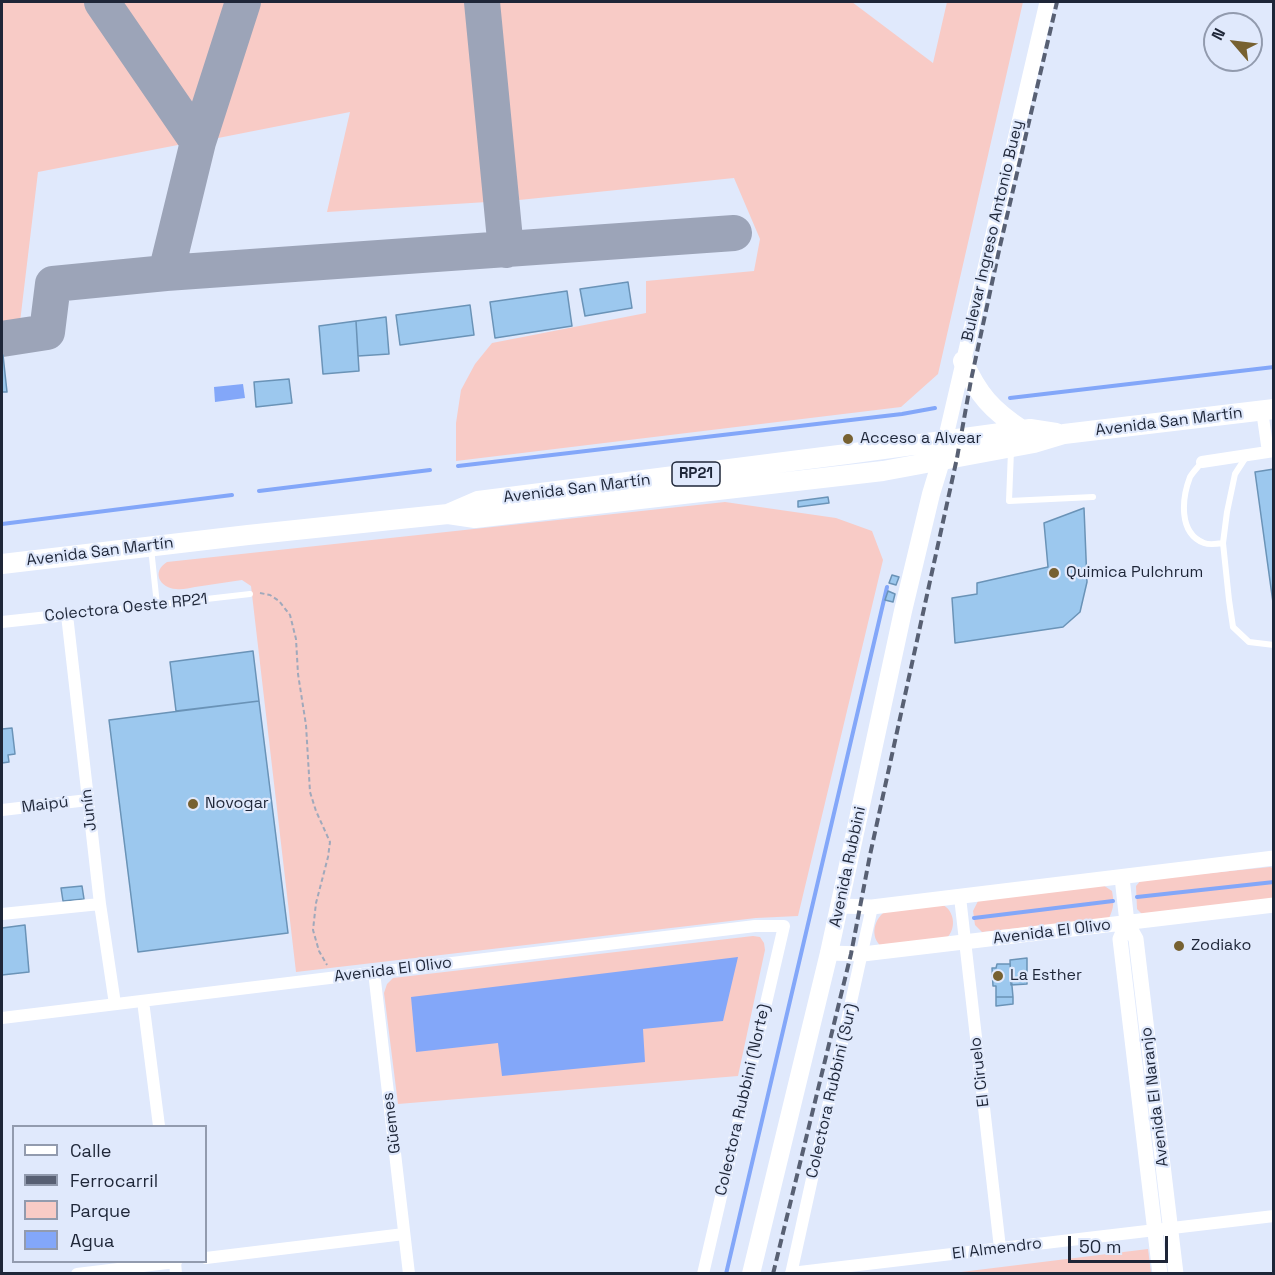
<!DOCTYPE html>
<html>
<head>
<meta charset="utf-8">
<style>
	body { margin:0 }
	#map { position:relative; width:1275px; height:1275px; overflow:hidden; background:#e0e9fc; font-family:"Space Grotesk",sans-serif }
	canvas { display:block }
	.frame { position:absolute; inset:0; border:3px solid #1e2638; pointer-events:none }
	.legend { position:absolute; left:12px; top:1125px; width:195px; height:138px; box-sizing:border-box; background:#e0e9fc; border:2px solid #929bae; margin:0; padding:8px 10px; list-style:none; font-size:18px; color:#1e2638 }
	.legend li { display:flex; align-items:center; gap:12px; height:30px }
	.legend b { width:30px; border:2px solid #929bae }
	.north { position:absolute; left:1203px; top:12px; width:60px; height:60px; box-sizing:border-box; background:#e0e9fc; border:2px solid #929bae; border-radius:50%; rotate:298deg; font-size:16px; font-weight:700; line-height:24px; text-align:center; color:#1e2638 }
	.north::after { content:''; display:block; margin:auto; width:21px; height:27px; background:#776131; clip-path:polygon(50% 0,100% 100%,50% 72%,0 100%) }
	.scale { position:absolute; left:1068px; top:1236px; width:100px; height:27px; box-sizing:border-box; border:3px solid #1e2638; border-top:0; padding-left:8px; font-size:18px; line-height:21px; white-space:nowrap; color:#1e2638; -webkit-text-stroke:4px #e0e9fc; paint-order:stroke }
</style>
</head>
<body>
<div id="map">
<canvas width="1275" height="1275"></canvas>
<div class="frame"></div>
<ul class="legend">
<li><b style="height:8px;background:#fff"></b>Calle</li>
<li><b style="height:8px;background:#586073"></b>Ferrocarril</li>
<li><b style="height:16px;background:#f8cbc6"></b>Parque</li>
<li><b style="height:16px;background:#83a7f9"></b>Agua</li>
</ul>
<div class="north">N</div>
<div class="scale">50 m</div>
</div>
<script>
const context = document.querySelector('canvas').getContext('2d');
context.lineJoin = 'round';
function fill(path, color) { context.fillStyle = color; context.fill(path, 'evenodd'); }
function strokePath(path, color, width, dash) { context.strokeStyle = color; context.lineWidth = width; context.lineCap = dash ? 'butt' : 'round'; context.setLineDash(dash || []); context.stroke(path); }
function write(font, color, halo, rows, align = 'center') {
  context.font = font + ' "Space Grotesk",sans-serif'; context.lineWidth = 4.5; context.setLineDash([]); context.textBaseline = 'middle'; context.strokeStyle = halo; context.fillStyle = color; for (const [text, x, y, turn = 0] of rows) {
    context.save(); context.translate(x, y); context.rotate((+turn || 0) * Math.PI / 180); context.textAlign = isNaN(turn) ? turn : align; if (halo) context.strokeText(text, 0, 0); context.fillText(text, 0, 0); context.restore();
  }
}
fill(new Path2D(`
	M2 2H85L183 144 38 172 20 322 2 324Z
	M119 2H225L191 109Z
	M257 2H465L487 202 327 212 350 112 213 139Z
	M496 2H852L933 63 947 2H1023L938 374 901 407 456 461V423L461 390 475 364 492 343 646 313V281L754 271 760 239 734 178 519 200Z
	M725 502 836 518 872 531 883 560 798 916 756 918 296 972 251 586 242 580C226 582 211 585 195 587 189 588 182 590 176 589 160 588 151 572 167 562Z
	M1270 867 1273 868V901L1142 914 1137 909 1136 886 1141 880Z
	M1103 885 1112 891C1114 902 1114 908 1109 918L982 932 975 925 973 911 978 901Z
	M941 904C956 910 957 932 944 940L882 947C869 937 874 918 887 910Z
	M753 936 760 937 764 943 765 950 738 1076 398 1104 384 993 387 984 393 978Z
	M1148 1249 1151 1273H952L961 1272Z`), '#f8cbc6');
fill(new Path2D(`
	M243 384 245 398 215 402 214 387Z
	M738 957 723 1021 643 1029 645 1062 502 1076 498 1043 416 1052 411 997Z`), '#83a7f9');
strokePath(new Path2D(`
	M1010 398 1274 367
	M458 466 902 414 935 408
	M259 491 430 470
	M2 524 232 495
	M1137 897 1274 882
	M974 918 1113 901
	M726 1274 887 587`), '#83a7f9', 4);
strokePath(new Path2D(`
	M102 2 198 142
	M482 2 506 250
	M166 273 198 142 243 2
	M2 339 47 332 53 284 166 273 734 233`), '#9ca4b8', 36);
const building = new Path2D(`
	M628 282 632 308 585 316 580 289Z
	M567 291 572 326 495 338 490 302Z
	M470 305 474 335 400 345 396 315Z
	M386 317 389 354 358 356 356 321Z
	M356 321 359 371 323 374 319 326Z
	M2 355H3L7 392H2Z
	M289 379 292 403 256 407 254 382Z
	M1274 469V610L1255 472Z
	M828 497 829 503 798 507V501Z
	M1084 508 1087 582 1080 612 1063 627 955 643 952 598 977 594V583L1048 567 1044 523Z
	M892 575 899 577 896 585 889 583Z
	M888 591 895 594 893 602 885 600Z
	M253 651 259 701 176 711 170 662Z
	M259 701 288 933 138 952 109 720Z
	M12 728 15 754 8 755 9 762 2 763V729Z
	M82 886 84 899 63 901 61 888Z
	M25 925 29 972 2 975V928Z
	M1027 958V984L1011 985 1010 960Z
	M997 964H1010L1013 997H996V986H993L992 968H996Z
	M996 997H1013V1004L996 1006Z`);
fill(building, '#9cc8ee');
strokePath(building, '#6a93b7', 1.5);
strokePath(new Path2D(`
	M260 593 270 595 279 601 290 615 296 639 298 674 306 725 310 792 316 811 330 842 328 857 316 903 313 930 319 951 327 965`), '#a0a9bb', 2, [4.5, 3]);
strokePath(new Path2D(`
	M1011 451 1009 501 1093 497
	M1246 457 1235 474 1227 512 1223 543 1229 600 1233 627 1249 642 1274 645
	M1202 462C1198 467 1193 472 1190 477 1182 498 1178 533 1204 543 1209 545 1217 544 1223 543
	M151 548 157 605
	M67 615 250 594`), '#fff', 6);
strokePath(new Path2D(`
	M1262 411 1268 452
	M1202 462 1274 451
	M2 622 67 615 100 904 115 1004
	M2 810 88 800
	M960 897 1000 1248
	M2 914 100 904
	M374 972 409 1274
	M143 1001 159 1126
	M2 1018 755 926H784L703 1274
	M206 1258 404 1234
	M175 1262 176 1274
	M791 1273 1274 1216
	M77 1274 176 1262
	M791 1274 872 907`), '#fff', 12);
strokePath(new Path2D(`
	M943 449 1047 2
	M1122 877 1127 923 1136 939 1176 1274
	M840 906 872 907 1274 858
	M1127 923 1120 939 1160 1274
	M829 953 863 954 1274 905`), '#fff', 15);
strokePath(new Path2D(`
	M751 1274 829 953 903 611 931 494 941 461`), '#fff', 18);
strokePath(new Path2D(`
	M963 361C978 395 992 410 1022 430
	M448 514 478 501 847 454 1030 429 1056 433
	M2 564 248 535 448 514 475 518 883 471 1034 443 1064 434 1274 409`), '#fff', 20);
strokePath(new Path2D(`
	M773 1274 851 954 870 855 957 458 971 380 1000 246 1057 2`), '#586073', 4, [9, 4.5]);
for (const [x, y, r, color] of [
	[848,439,6,"#776131"],
	[1054,573,6,"#776131"],
	[193,804,6,"#776131"],
	[1179,946,6,"#776131"],
	[998,976,6,"#776131"]
]) { const dot = new Path2D(); dot.arc(x, y, r, 0, 2 * Math.PI); context.fillStyle = color; context.fill(dot); strokePath(dot, '#e0e9fc', 2); }
for (const [x, y, w] of [
	[696,474,48]
]) { const box = new Path2D(); box.roundRect(x - w / 2, y - 12, w, 24, 4.5); context.fillStyle = '#e0e9fc'; context.fill(box); strokePath(box, '#1e2638', 1.5); }
write('bold 15px', '#1e2638', null, [
	["RP21",696,474]
]);
write('16px', '#1e2638', '#e0e9fc', [
	["Bulevar Ingreso Antonio Buey",993,231,-77],
	["Avenida San Martín",1169,422,-7],
	["Avenida San Martín",577,489,-7],
	["Avenida San Martín",100,552,-7],
	["Colectora Oeste RP21",126,608,-6],
	["Maipú",45,805,-7],
	["Junín",89,810,-97],
	["Avenida Rubbini",848,867,-78],
	["Avenida El Olivo",1052,932,-7],
	["Avenida El Olivo",393,970,-7],
	["El Ciruelo",980,1072,-97],
	["Colectora Rubbini (Sur)",832,1091,-77],
	["Avenida El Naranjo",1155,1097,-97],
	["Colectora Rubbini (Norte)",743,1100,-77],
	["Güemes",392,1123,-97],
	["El Almendro",997,1249,-7]
]);
write('16px', '#1e2638', '#e0e9fc', [
	["Acceso a Alvear",860,439],
	["Quimica Pulchrum",1066,573],
	["Novogar",205,804],
	["Zodiako",1191,946],
	["La Esther",1010,976]
], 'left');
</script>
</body>
</html>
